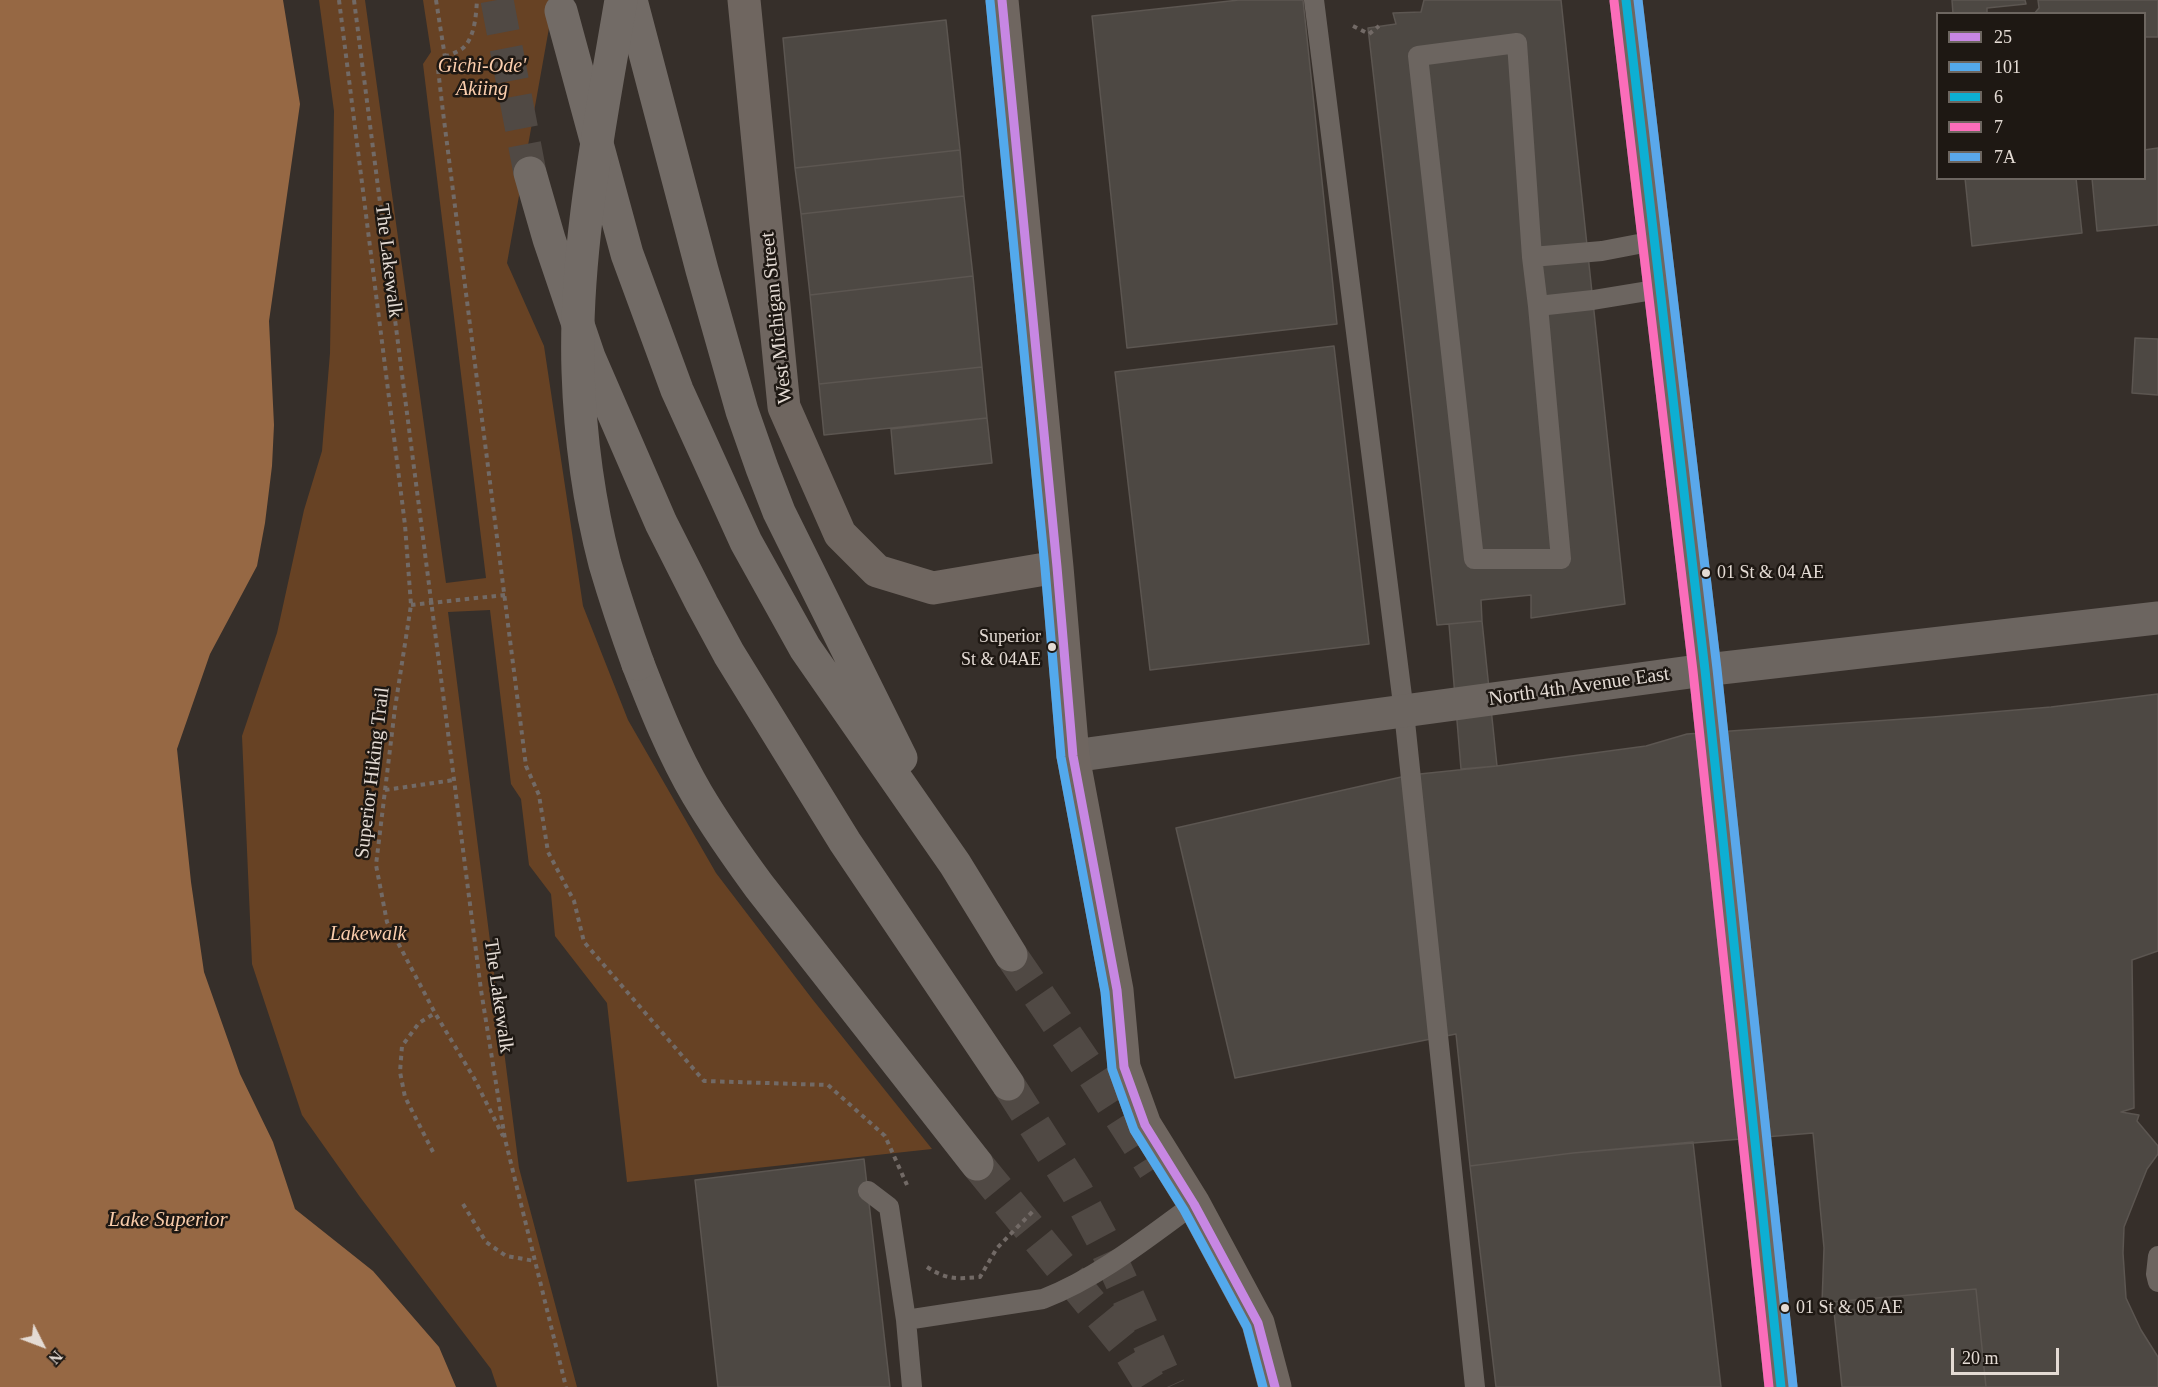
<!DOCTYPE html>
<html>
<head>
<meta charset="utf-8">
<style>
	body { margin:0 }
	#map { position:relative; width:2158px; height:1387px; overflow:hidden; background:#362f2a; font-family:"Times New Roman",serif }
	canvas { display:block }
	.legend { position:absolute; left:1936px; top:12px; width:210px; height:168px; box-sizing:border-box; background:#1e1813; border:2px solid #6d6660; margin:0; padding:8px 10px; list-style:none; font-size:18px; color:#e4dbd4 }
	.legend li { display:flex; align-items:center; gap:12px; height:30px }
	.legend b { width:30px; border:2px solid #6d6660 }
	.north { position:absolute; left:12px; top:1315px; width:60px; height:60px; -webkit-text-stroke:4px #1e1813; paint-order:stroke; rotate:132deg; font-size:16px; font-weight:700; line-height:24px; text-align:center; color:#e4dbd4 }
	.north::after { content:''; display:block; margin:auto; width:21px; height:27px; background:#e4dbd4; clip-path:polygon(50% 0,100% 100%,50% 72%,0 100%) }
	.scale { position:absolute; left:1951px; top:1348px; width:108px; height:27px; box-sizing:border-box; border:3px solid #e4dbd4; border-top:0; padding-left:8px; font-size:18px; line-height:21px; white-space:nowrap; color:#e4dbd4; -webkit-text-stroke:4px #1e1813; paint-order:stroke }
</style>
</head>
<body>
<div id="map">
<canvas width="2158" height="1387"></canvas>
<ul class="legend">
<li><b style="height:8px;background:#c787e3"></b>25</li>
<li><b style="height:8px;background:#53a9ec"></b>101</li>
<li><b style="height:8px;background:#0dafd3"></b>6</li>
<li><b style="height:8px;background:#fb6dba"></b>7</li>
<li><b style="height:8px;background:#5aa8eb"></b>7A</li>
</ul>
<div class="north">N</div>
<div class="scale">20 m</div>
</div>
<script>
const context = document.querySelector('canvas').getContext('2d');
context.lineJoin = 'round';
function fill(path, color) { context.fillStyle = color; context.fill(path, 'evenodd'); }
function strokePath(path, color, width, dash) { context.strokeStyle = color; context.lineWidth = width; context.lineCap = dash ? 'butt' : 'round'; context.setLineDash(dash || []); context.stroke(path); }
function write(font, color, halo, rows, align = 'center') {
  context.font = font + ' "Times New Roman",serif'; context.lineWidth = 5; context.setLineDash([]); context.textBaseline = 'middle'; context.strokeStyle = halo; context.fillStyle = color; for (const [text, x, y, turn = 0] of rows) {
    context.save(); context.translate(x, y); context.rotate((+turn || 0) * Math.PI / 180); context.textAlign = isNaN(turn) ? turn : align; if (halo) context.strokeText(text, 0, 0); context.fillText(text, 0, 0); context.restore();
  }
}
fill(new Path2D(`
	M316 0H365L446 583 486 578 423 64 431 52 423 0H554L507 263 544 346 583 606 628 720 716 873 813 1000 932 1149 627 1182 607 1003 555 936 551 894 529 865 521 799 511 784 490 610 448 612 519 1168 577 1387H494L299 1116 249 965 239 736Z`), '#674224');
fill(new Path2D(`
	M0 0H316L331 111 239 736 249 965 299 1116 494 1387H0Z`), '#966844');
fill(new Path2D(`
	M283 0H319L334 111 330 353 322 451 304 510 277 633 242 736 252 964 302 1115 360 1197 491 1369 497 1387H456L439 1347 373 1271 295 1209 273 1142 240 1074 204 972 191 882 177 749 210 654 257 566 265 523 272 466 274 425 269 321 300 104Z`), '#362f2a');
const building = new Path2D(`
	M1239 0H1303L1337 324 1127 348 1092 16Z
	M1424 0H1561L1625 604 1531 618V595L1481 600 1482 621 1437 625 1368 28 1396 24 1393 13 1421 12Z
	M1952 0H2025L2026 4 1987 8V14H1953Z
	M2038 0H2158V37H2144V14H2034L2039 8Z
	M946 20 960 150 795 168 783 38Z
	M2158 148V225L2097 231 2092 178H2144V150Z
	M960 150 964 196 801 214 795 168Z
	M1965 178H2076L2082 233 1972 246Z
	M964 196 973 276 810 295 801 214Z
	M973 276 982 367 819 384 810 295Z
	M2135 338 2158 339V395L2132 393Z
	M1334 346 1369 644 1150 670 1115 372Z
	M982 367 987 418 824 435 819 384Z
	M987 418 992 463 895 474 891 429Z
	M1482 621 1497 766 1461 769 1449 624Z
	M2158 694V951L2132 960 2134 1108 2121 1112 2139 1115 2137 1121 2158 1146V1154L2147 1169 2124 1227 2123 1253 2126 1298 2141 1330 2158 1357V1387H1986L1976 1289 1822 1303 1824 1248 1813 1133 1573 1153 1470 1166 1456 1034 1235 1078 1176 828 1410 775 1497 766 1646 746 1687 734 1933 717 2051 707Z
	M1693 1142 1721 1387H1496L1470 1166 1573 1153Z
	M864 1159 890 1387H718L695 1180Z
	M1976 1289 1986 1387H1842L1833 1302Z`);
fill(building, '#4d4843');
strokePath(building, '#5c5651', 1.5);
strokePath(new Path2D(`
	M497 0 530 173
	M1011 955 1094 1076 1154 1169
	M1008 1084 1077 1192 1102 1239 1169 1387
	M977 1164 1129 1350 1150 1384`), '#504944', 33, [33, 16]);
strokePath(new Path2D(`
	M339 0 405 525 411 605 395 708 376 865 387 922 435 1013 474 1078 503 1136
	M354 0 481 990 505 1139 566 1387
	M436 0 445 57 438 69 443 112 526 766 539 795 548 852 574 901 584 942 704 1081 828 1085 885 1136 907 1185
	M1353 26 1369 34 1379 26
	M445 57C451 54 458 52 463 48 475 37 476 15 477 0
	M411 605 505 595
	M385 790 454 780
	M433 1152 405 1097 400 1072 402 1046 419 1023 435 1013
	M463 1204 486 1242 506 1256 535 1261
	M927 1267C947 1280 957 1279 980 1277L997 1248 1035 1209`), '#726a66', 4, [4.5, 4.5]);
strokePath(new Path2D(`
	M1314 0 1404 712 1475 1387
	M1517 43 1532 257 1538 306 1561 559H1474L1418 56Z
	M1532 257 1602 251 1654 241
	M1538 306 1593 300 1660 289
	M868 1191 889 1207 906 1320
	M2158 1256 2156 1274 2158 1282
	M912 1387 906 1320 1043 1299C1099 1277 1146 1239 1194 1204`), '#6c6560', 20);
strokePath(new Path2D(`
	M1073 756 1705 670 2158 618`), '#6c6560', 33);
strokePath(new Path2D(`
	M744 0 784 407 840 534 877 571 933 588 1057 567
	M1002 0 1057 567 1073 756 1117 990 1124 1067 1145 1125 1194 1204 1258 1323 1275 1387
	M1626 0 1705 670 1781 1387`), '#6f6660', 33);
strokePath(new Path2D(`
	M631 0 702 270 742 411 762 468 779 512 901 758
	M561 11 627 254 677 390 746 542 805 648 955 864 1011 955
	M530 173 549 239 589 357 661 523 702 604 729 654 845 842 1008 1084
	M638 664C655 708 673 753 697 794 716 826 737 856 759 886L977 1164`), '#726b66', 33);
strokePath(new Path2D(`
	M621 0C601 119 574 250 578 371 580 434 589 503 605 564 615 598 626 631 638 664`), '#726b66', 33);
strokePath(new Path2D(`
	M1002 0 1057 567 1073 756 1117 990 1124 1067 1145 1125 1194 1204 1258 1323 1275 1387`), '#c787e3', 9);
strokePath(new Path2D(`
	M990 1 1045 568 1061 757 1105 992 1112 1069 1134 1130 1184 1210 1247 1327 1263 1387`), '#53a9ec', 9);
strokePath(new Path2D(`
	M1626 0 1705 670 1781 1387`), '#0dafd3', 9);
strokePath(new Path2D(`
	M1614 1 1693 671 1769 1387`), '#fb6dba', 9);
strokePath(new Path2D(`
	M1638 0 1717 669 1793 1386`), '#5aa8eb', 9);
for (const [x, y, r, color] of [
	[1706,573,5,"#e4dbd4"],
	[1052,647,5,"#e4dbd4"],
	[1785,1308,5,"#e4dbd4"]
]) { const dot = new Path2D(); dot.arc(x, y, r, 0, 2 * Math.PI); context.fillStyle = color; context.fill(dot); strokePath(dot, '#1e1813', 2); }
write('18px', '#e4dbd4', '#1e1813', [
	["01 St & 04 AE",1717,573],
	["Superior",1041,637,"right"],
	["St & 04AE",1041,660,"right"],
	["01 St & 05 AE",1796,1308]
], 'left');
write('italic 20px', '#fccead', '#1e1813', [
	["Gichi-Ode'",482,67],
	["Akiing",482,90],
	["Lakewalk",368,935]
]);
write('20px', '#e4dbd4', '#1e1813', [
	["The Lakewalk",388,261,83],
	["West Michigan Street",777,318,-96],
	["North 4th Avenue East",1579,687,-8],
	["Superior Hiking Trail",373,773,-83],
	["The Lakewalk",498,996,82]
]);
write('italic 21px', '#f9ccaa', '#1e1813', [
	["Lake Superior",168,1220]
]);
</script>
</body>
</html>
